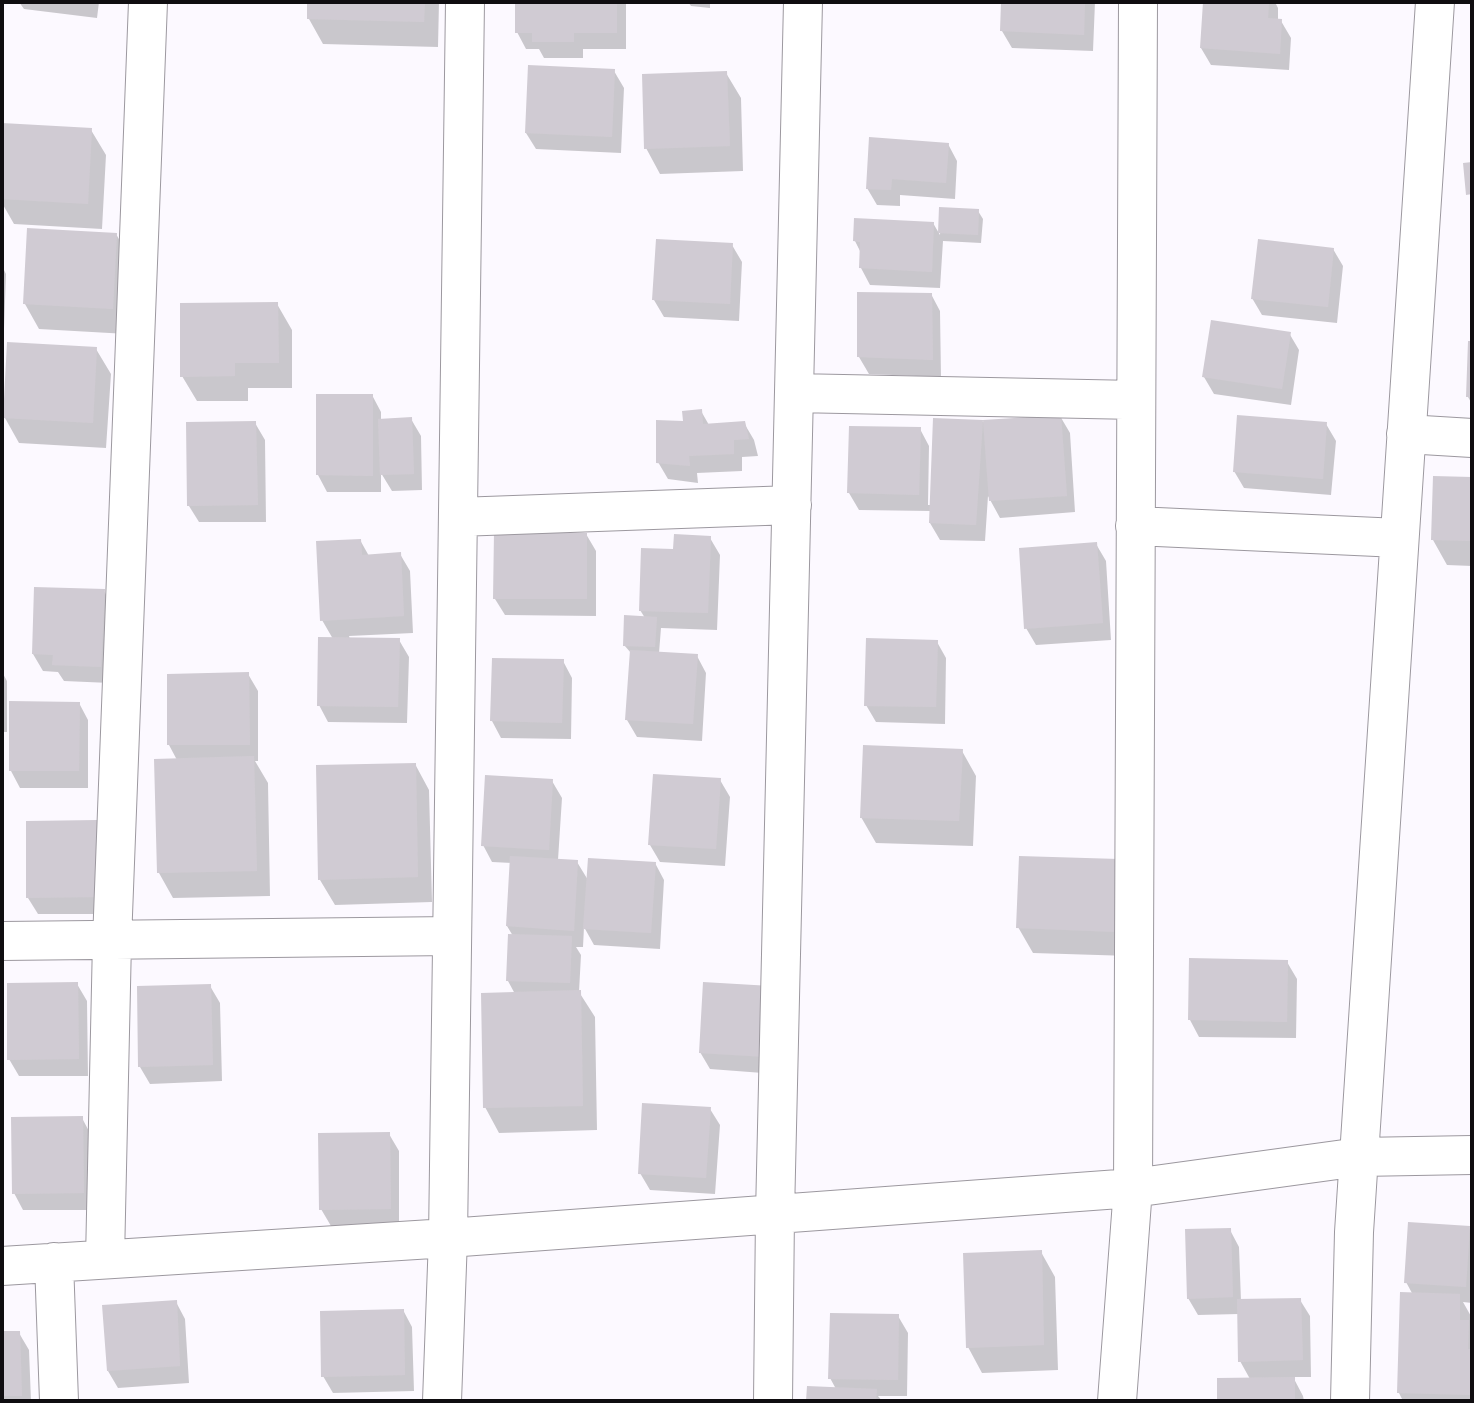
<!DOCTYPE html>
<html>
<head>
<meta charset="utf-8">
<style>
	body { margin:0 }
	#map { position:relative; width:1474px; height:1403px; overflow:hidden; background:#fcf9ff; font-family:Arial,sans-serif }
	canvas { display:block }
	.frame { position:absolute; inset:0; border:4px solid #0f0d10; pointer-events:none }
</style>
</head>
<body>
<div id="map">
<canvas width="1474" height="1403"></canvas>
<div class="frame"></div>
</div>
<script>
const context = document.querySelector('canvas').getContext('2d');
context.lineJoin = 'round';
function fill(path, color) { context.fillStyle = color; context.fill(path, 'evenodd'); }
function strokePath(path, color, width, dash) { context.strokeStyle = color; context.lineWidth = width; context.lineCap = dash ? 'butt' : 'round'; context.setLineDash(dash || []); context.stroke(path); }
fill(new Path2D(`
	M19 2H99L97 18 24 9Z
	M309 2H439L438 47 323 44 309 19Z
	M517 2H626V49H583V58H544L539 49H526L517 32Z
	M688 2H710V8L691 6Z
	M1003 2H1095L1093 51 1012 48 1002 31Z
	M1204 2H1275L1278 8V20L1281 21 1291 38 1289 70 1211 65 1201 48Z
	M614 71 624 88 621 153 536 149 526 133Z
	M726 73 741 98 743 171 660 174 646 148Z
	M3 125 91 130 106 155 102 229 14 224 2 203Z
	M948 144 957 161 955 199 900 195V206L877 205 867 188Z
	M941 209 978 211 983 219 981 243 943 241 940 288 870 285 861 268V253L855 241 933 223 940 235Z
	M116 234 131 260 127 334 39 329 25 304Z
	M732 245 742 262 739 321 664 317 654 300Z
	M1333 249 1343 266 1337 323 1262 315 1252 298Z
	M2 266 6 274 4 329H2Z
	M931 294 940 311 941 377 869 374 859 357Z
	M277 304 292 330V388H248V401H197L182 376Z
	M1289 333 1299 350 1291 405 1214 394 1204 377Z
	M1470 343H1472V404L1468 397Z
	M96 349 111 374 106 448 19 443 5 418Z
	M372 395 381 412V420L411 419 421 436 422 490 392 491 381 473V492H327L318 475Z
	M701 411 709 425 744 423 754 440 758 456 742 457V471L697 473 698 483 668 479 658 462 685 423Z
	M1060 416 1070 433 1075 512 1000 518 988 496 985 541 940 540 930 523 931 511 859 510 849 493 920 429 929 446 928 505H931L934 420 983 422Z
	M255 423 265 440 266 522H199L189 506Z
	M1326 424 1336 441 1331 495 1244 488 1234 471Z
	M1435 478 1472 479V566L1447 565 1433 540Z
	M586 534 596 551V616L505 615 495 599Z
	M710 538 720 555 717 630 661 628 659 653 697 656 706 673 702 741 637 737 627 720 631 653 624 645 645 618 640 610 675 551Z
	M360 540 369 556 400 554 410 571 413 633 349 636 350 639 399 640 409 657 407 723 328 722 319 705 333 639 322 620Z
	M1096 544 1106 561 1111 640 1036 645 1026 628Z
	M104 591 113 608 110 683 64 681 58 672 43 671 33 654Z
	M937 642 946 658 945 724 876 722 866 705Z
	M563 661 572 678 571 739 501 738 492 721Z
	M2 672 7 681V732H2Z
	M248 674 258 691V761H255L268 783 270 896 173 898 159 873 177 760 169 745Z
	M79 703 88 720V788H20L11 771Z
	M962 751 976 776 973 846 876 843 861 817Z
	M415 764 429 790 432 902 335 905 320 880Z
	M720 780 730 797 725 866 660 862 650 845Z
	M552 781 562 798 558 860 577 862 588 880 655 863 664 880 660 949 594 945 584 927 583 947H576L581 955 579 992 595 1017 597 1130 499 1133 485 1107 515 994 508 981 513 936 507 926 512 863 492 862 483 845Z
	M96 822 106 838 107 914H38L28 898Z
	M1118 861 1130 956 1033 953 1018 927Z
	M1287 962 1297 979 1296 1038 1199 1037 1190 1020Z
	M77 984 87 1001 88 1076H19L9 1059Z
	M705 984 776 1074 710 1069 700 1052Z
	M210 986 220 1003 222 1081 150 1084 140 1067Z
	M710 1109 720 1125 715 1194 650 1190 640 1173Z
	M82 1118 91 1135 92 1210H23L14 1193Z
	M389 1134 399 1151V1225L331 1226 321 1209Z
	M1469 1227 1472 1234V1303L1463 1302 1472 1318V1401H1403L1399 1393 1413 1295 1406 1282Z
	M1230 1230 1239 1247 1241 1301 1300 1300 1310 1316 1311 1377H1293L1303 1396 1304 1401H1219V1380L1250 1379 1240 1361 1239 1314 1198 1315 1188 1298Z
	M1041 1252 1055 1277 1058 1370 982 1373 968 1347Z
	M176 1302 185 1319 189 1383 118 1388 108 1371Z
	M403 1310 412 1327 414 1391 333 1393 323 1376Z
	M898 1316 908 1333 907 1396H878L882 1401H808V1388L836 1389 830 1378Z
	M2 1333H19L29 1350 31 1401H2Z`), '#0003');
fill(new Path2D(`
	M307 2H425L424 22 307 19Z
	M515 2H617V33H574V42H532V33H515Z
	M1001 2H1085L1084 35 1000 31Z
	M1203 2H1269L1268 18 1282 19 1280 54 1200 48Z
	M528 65 615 69 612 137 525 133Z
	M727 71 730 146 644 149 642 74Z
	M2 123 92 128 88 204 2 199Z
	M869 137 949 143 946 183 892 179 891 190 866 189Z
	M1472 162V194L1466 195 1463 163Z
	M939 207 979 209 978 235 938 233Z
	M854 218 934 222 932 272 859 268 860 242 853 241Z
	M27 228 117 233 113 309 23 304Z
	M656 239 733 243 730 304 652 300Z
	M1258 239 1334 248 1328 307 1251 299Z
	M857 292 932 293 933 360 857 357Z
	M278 302 279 363H235V376L180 377V303Z
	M1211 320 1291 332 1282 389 1202 377Z
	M1468 341H1472V397H1466Z
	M7 342 97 347 93 423 3 418Z
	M316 394H373V476L316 475Z
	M702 409 703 424 745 421 749 439 734 440V454L689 456 690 466 656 463V420L683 421 682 411Z
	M1061 415 1067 496 989 501 983 420Z
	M1237 415 1327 422 1323 479 1233 472Z
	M412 417 414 474 380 475 378 419Z
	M933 418 983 420 976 525 929 523Z
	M256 421 258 505 187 506 186 422Z
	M849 426 921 427 919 495 847 493Z
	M1433 476 1472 477V541L1431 540Z
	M494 532 587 533V599H493Z
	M674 534 711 536 708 613 639 611 641 548 673 549Z
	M361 539 362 555 401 552 404 616 320 621 316 541Z
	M1097 542 1103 623 1024 629 1019 548Z
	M34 587 105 589 101 667 52 665 53 655 32 654Z
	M624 615 657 617 655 647 623 646Z
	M318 637 400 638 398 707 317 706Z
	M866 638 938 640 936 707 864 706Z
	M630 650 698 654 693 724 625 720Z
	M492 658 564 659 562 723 490 721Z
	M249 672 250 745H167V674Z
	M9 701 80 702 79 771H9Z
	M863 745 963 749 959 821 860 818Z
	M254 756 257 871 157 873 154 759Z
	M416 763 418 877 318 880 316 765Z
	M653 774 721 778 716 849 648 845Z
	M485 775 553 779 549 850 481 846Z
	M97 820 98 897 26 898V821Z
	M510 856 578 860 574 931 506 926Z
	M1019 856 1119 859 1116 932 1016 928Z
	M588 858 656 862 651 933 583 929Z
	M508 934 572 936 570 983 506 981Z
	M1189 958 1288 960 1287 1022 1188 1020Z
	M78 982 79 1059 7 1060V983Z
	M703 982 771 986 767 1057 699 1053Z
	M211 984 213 1065 138 1067 137 986Z
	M581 990 583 1106 483 1108 481 993Z
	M642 1103 711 1107 706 1178 638 1174Z
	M83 1116 84 1193 12 1194 11 1117Z
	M390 1132 391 1209 319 1210 318 1133Z
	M1408 1222 1470 1226 1466 1287 1404 1283Z
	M1231 1228 1233 1297 1187 1299 1185 1229Z
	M1042 1250 1044 1345 966 1348 963 1253Z
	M1400 1292 1460 1294V1320H1469L1468 1349H1472V1395L1397 1393Z
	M1301 1298 1303 1360 1238 1362 1237 1299Z
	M177 1300 180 1366 107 1371 102 1305Z
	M404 1309 405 1375 321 1377 320 1311Z
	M830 1313 899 1314 898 1380 828 1379Z
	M2 1331H20L22 1396H2Z
	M1295 1377V1401H1217V1378Z
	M807 1386 877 1389 876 1401H806Z`), '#d0cbd3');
const minor = new Path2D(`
	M794 393 1136 400
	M1406 434 1472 438
	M458 517 792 505
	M1135 526 1399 538
	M2 941 452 936
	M105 1259 112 941 148 2
	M54 1262 59 1401
	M2 1266 448 1238 1133 1188 1359 1157 1472 1155
	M442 1401 448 1238 465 2
	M773 1401 775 1214 803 2
	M1117 1401 1133 1188 1138 2
	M1350 1401 1354 1232 1435 2`);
strokePath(minor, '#9c989f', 40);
strokePath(minor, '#fff', 38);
</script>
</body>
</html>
